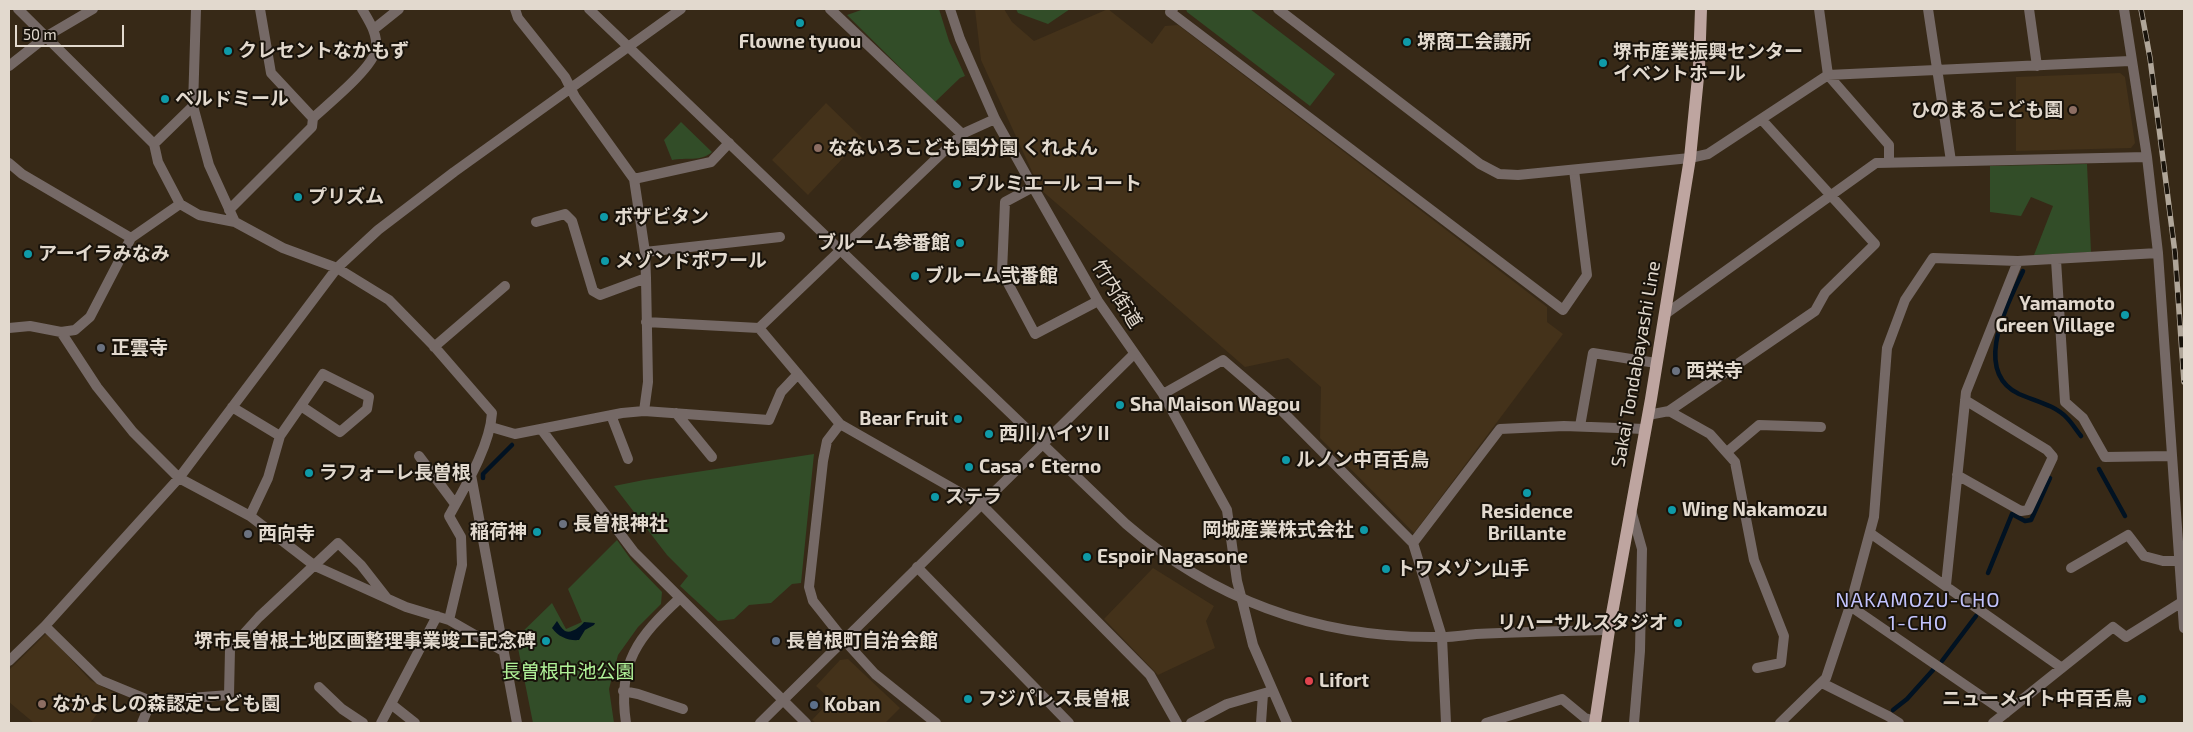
<!DOCTYPE html>
<html>
<head>
<meta charset="utf-8">
<style>
	body { margin:0 }
	#map { position:relative; width:2193px; height:732px; overflow:hidden; background:#372917; font-family:"Exo 2",sans-serif }
	canvas { display:block }
	.frame { position:absolute; inset:0; border:10px solid #e2d9ce; pointer-events:none }
	.scale { position:absolute; left:15px; top:25px; width:109px; height:22px; box-sizing:border-box; border:2px solid #e2d9ce; border-top:0; padding-left:6px; font-size:15px; line-height:18px; white-space:nowrap; color:#e2d9ce; -webkit-text-stroke:4px #19130b; paint-order:stroke }
</style>
</head>
<body>
<div id="map">
<canvas width="2193" height="732"></canvas>
<div class="frame"></div>
<div class="scale">50 m</div>
</div>
<script>
const context = document.querySelector('canvas').getContext('2d');
context.lineJoin = 'round';
function fill(path, color) { context.fillStyle = color; context.fill(path, 'evenodd'); }
function strokePath(path, color, width, dash) { context.strokeStyle = color; context.lineWidth = width; context.lineCap = dash ? 'butt' : 'round'; context.setLineDash(dash || []); context.stroke(path); }
function write(font, color, halo, rows, align = 'center') {
  context.font = font + ' "Exo 2","Noto Sans JP",sans-serif'; context.lineWidth = 4; context.setLineDash([]); context.textBaseline = 'middle'; context.strokeStyle = halo; context.fillStyle = color; for (const [text, x, y, turn = 0] of rows) {
    context.save(); context.translate(x, y); context.rotate((+turn || 0) * Math.PI / 180); context.textAlign = isNaN(turn) ? turn : align; if (halo) context.strokeText(text, 0, 0); context.fillText(text, 0, 0); context.restore();
  }
}
fill(new Path2D(`
	M975 9H1004L1012 22 1034 41 1108 9 1152 44 1165 26 1178 25 1547 307V322L1563 334 1414 533 1320 438 1321 387 1288 358 1245 367 1040 189 981 60Z
	M2120 73 2125 77 2135 143 2131 148 2016 151V77Z
	M826 103 862 138 808 195 772 160Z
	M1153 568 1214 606 1206 621 1215 648 1158 675 1104 619Z
	M47 633 90 680 114 693 90 723H34L9 702V670Z
	M848 659 900 708 885 723H816L812 720 831 700 816 686 840 660Z`), '#44321a');
fill(new Path2D(`
	M864 9H939L949 41 965 76 960 78 935 102 847 15Z
	M1016 9H1070L1048 24 1018 13Z
	M1186 9H1250L1335 74 1310 106 1187 12Z
	M681 122 712 152C701 162 686 157 672 160L664 140Z
	M2087 164 2091 252 2034 255 2053 206 2031 197 2021 216 1990 212V166Z
	M814 454 801 583 792 584 771 603 749 605 734 619 718 621 680 586 688 576 667 555 614 486 644 480Z
	M617 540 632 561 662 592 661 604 638 627 618 655 609 689 614 723H533L516 638 552 603 566 629 582 622 568 589Z`), '#324d28');
fill(new Path2D(`
	M557 621C559 624 562 629 565 631 572 634 581 626 584 622L595 623 594 625 585 630 579 640C569 641 558 637 552 628Z`), '#011222');
strokePath(new Path2D(`
	M2023 271C2008 304 1971 371 2019 394 2035 401 2055 405 2067 418 2072 423 2076 430 2081 436
	M2099 469 2125 516
	M483 478V474L512 445
	M1988 573 2012 514 2025 521 2031 520 2050 478
	M1942 661 1976 616
	M1893 710 1907 699 1933 670`), '#011222', 4.5);
strokePath(new Path2D(`
	M18 9 154 144 158 162 180 204 199 215 235 222 283 248 337 268 389 300 433 345 492 413C490 446 465 487 449 516L461 537 462 565 449 620 503 651
	M196 9 193 106 209 165 235 222
	M260 9 271 73 313 118C327 105 374 67 376 49 378 34 369 21 362 9
	M515 9 518 18 565 77 575 97 634 179 645 252 646 278 648 382 644 411
	M830 9 962 134
	M950 9 960 39 995 119 1033 187 1098 301 1163 394 1227 510 1237 581 1242 600
	M1173 9 1170 12 1563 310 1587 275 1574 170
	M1819 9 1828 75 1889 145V162
	M1928 9 1951 161
	M2029 9 2037 66
	M2124 9 2147 157 2158 253 2184 628
	M374 29 399 9
	M9 66 47 36 93 9
	M154 144 193 106
	M1690 158 1708 154 1828 75 2130 61
	M9 163 22 174 131 238 180 204
	M634 179 711 162 729 143
	M1033 187 1005 202 1002 272 1035 334 1098 301
	M229 210 312 127 313 118
	M536 222 565 214 572 221 593 291 600 295 646 278
	M645 252 780 237
	M2056 260 2065 402 2083 418 2105 457 2172 456
	M1664 315 1876 163 2147 157
	M646 322 759 328 962 134 995 119
	M9 328 30 326 61 332 75 330 90 317 131 238
	M759 328 840 424 982 505 1150 675 1177 723
	M61 332 97 387 133 432 179 478 250 516 315 566 406 607 449 620
	M434 347 505 286
	M1163 394 1223 360 1280 409 1413 543 1442 637 1446 723
	M232 407 280 436
	M1669 411 1710 434 1735 462 1754 560 1784 636 1781 663 1757 668
	M676 413 712 457
	M611 415 628 459
	M1648 415 1669 411 1815 311 1825 293 1875 244 1762 120
	M840 424 827 441 823 461 809 587 813 601 844 640 875 674 936 723
	M1580 426 1593 353 1656 363
	M491 427 515 434 622 413 644 411 769 420 781 392 798 374
	M541 429 634 552 806 723
	M1727 452 1759 425 1821 427
	M419 456 455 504
	M471 475 517 723
	M1957 475 2021 511 2028 510 2053 457 2047 450 1965 400
	M1631 510 1642 549 1640 651 1634 723
	M250 516 268 478 280 436 323 374 369 397 367 409 340 432 301 406
	M1870 533 2062 668
	M1413 543 1500 429 1564 426 1645 429
	M917 567 1069 723
	M2071 568 2128 535 2144 556 2163 561H2179
	M1946 585 1966 392 2018 261
	M1850 606 2006 713
	M45 626 100 680 151 701
	M9 661 45 626 179 478 337 268 378 230 454 172 681 9
	M1822 683 1888 716 1899 723
	M319 687 342 709 363 723
	M623 691 638 694 683 709
	M391 704 415 723
	M142 723 151 701 229 695 230 649 259 617 338 543 361 565 386 597
	M381 723 437 616
	M626 723C617 663 638 637 680 598
	M1191 723 1227 704 1272 691
	M1261 723 1263 694
	M1486 723 1562 699 1585 718 1595 721
	M1780 723 1826 678 1850 606 1874 517 1887 348 1905 300 1933 258 2018 261 2158 253
	M1993 723 2113 627 2126 637 2182 602`), '#756966', 10);
strokePath(new Path2D(`
	M589 9 1126 524C1217 603 1322 639 1442 637 1454 637 1465 635 1476 634 1520 632 1565 631 1609 630
	M1278 9 1480 164 1499 174 1518 175 1690 158
	M1242 600 1253 645 1287 723
	M760 723 1134 354`), '#756966', 10);
strokePath(new Path2D(`
	M1595 723 1609 630 1651 399 1690 158 1699 67 1701 9`), '#bea5a0', 12);
const rail = new Path2D(`
	M2141 9 2150 58 2175 253 2184 382`);
strokePath(rail, '#b0a699', 5.5);
strokePath(rail, '#19130b', 4, [11]);
for (const [x, y, r, color] of [
	[800,23,5,"#0f9aa8"],
	[1407,42,5,"#0f9aa8"],
	[228,51,5,"#0f9aa8"],
	[1603,63,5,"#0f9aa8"],
	[165,99,5,"#0f9aa8"],
	[2073,110,5,"#8d6e63"],
	[818,148,5,"#8d6e63"],
	[957,184,5,"#0f9aa8"],
	[298,197,5,"#0f9aa8"],
	[604,217,5,"#0f9aa8"],
	[960,243,5,"#0f9aa8"],
	[28,254,5,"#0f9aa8"],
	[605,261,5,"#0f9aa8"],
	[915,276,5,"#0f9aa8"],
	[2125,315,5,"#0f9aa8"],
	[101,348,5,"#6b7280"],
	[1676,371,5,"#6b7280"],
	[1120,405,5,"#0f9aa8"],
	[958,419,5,"#0f9aa8"],
	[989,434,5,"#0f9aa8"],
	[1286,460,5,"#0f9aa8"],
	[969,467,5,"#0f9aa8"],
	[309,473,5,"#0f9aa8"],
	[1527,493,5,"#0f9aa8"],
	[935,497,5,"#0f9aa8"],
	[1672,510,5,"#0f9aa8"],
	[563,524,5,"#6b7280"],
	[1364,530,5,"#0f9aa8"],
	[537,532,5,"#0f9aa8"],
	[248,534,5,"#6b7280"],
	[1087,557,5,"#0f9aa8"],
	[1386,569,5,"#0f9aa8"],
	[1678,623,5,"#0f9aa8"],
	[546,641,5,"#0f9aa8"],
	[776,641,5,"#5c6f8a"],
	[1309,681,5,"#e0444e"],
	[968,699,5,"#0f9aa8"],
	[2142,699,5,"#0f9aa8"],
	[42,704,5,"#8d6e63"],
	[814,705,5,"#5c6f8a"]
]) { const dot = new Path2D(); dot.arc(x, y, r, 0, 2 * Math.PI); context.fillStyle = color; context.fill(dot); strokePath(dot, '#19130b', 2); }
write('bold 19px', '#e2d9ce', '#19130b', [
	["Flowne tyuou",800,42,"center"],
	["堺商工会議所",1417,42],
	["クレセントなかもず",238,51],
	["堺市産業振興センター",1613,52],
	["イベントホール",1613,74],
	["ベルドミール",175,99],
	["ひのまるこども園",2063,110,"right"],
	["なないろこども園分園 くれよん",828,148],
	["プルミエール コート",967,184],
	["プリズム",308,197],
	["ボザビタン",614,217],
	["ブルーム参番館",950,243,"right"],
	["アーイラみなみ",38,254],
	["メゾンドポワール",615,261],
	["ブルーム弐番館",925,276],
	["Yamamoto",2115,304,"right"],
	["Green Village",2115,326,"right"],
	["正雲寺",111,348],
	["西栄寺",1686,371],
	["Sha Maison Wagou",1130,405],
	["Bear Fruit",948,419,"right"],
	["西川ハイツⅡ",999,434],
	["ルノン中百舌鳥",1296,460],
	["Casa・Eterno",979,467],
	["ラフォーレ長曽根",319,473],
	["ステラ",945,497],
	["Wing Nakamozu",1682,510],
	["Residence",1527,512,"center"],
	["Brillante",1527,534,"center"],
	["長曽根神社",573,524],
	["岡城産業株式会社",1354,530,"right"],
	["稲荷神",527,532,"right"],
	["西向寺",258,534],
	["Espoir Nagasone",1097,557],
	["トワメゾン山手",1396,569],
	["リハーサルスタジオ",1668,623,"right"],
	["堺市長曽根土地区画整理事業竣工記念碑",536,641,"right"],
	["長曽根町自治会館",786,641],
	["Lifort",1319,681],
	["フジパレス長曽根",978,699],
	["ニューメイト中百舌鳥",2132,699,"right"],
	["なかよしの森認定こども園",52,704],
	["Koban",824,705]
], 'left');
write('19px', '#e2d9ce', '#19130b', [
	["竹内街道",1117,294,58],
	["Sakai Tondabayashi Line",1636,364,-80]
]);
write('19px', '#b0f298', '#19130b', [
	["長曽根中池公園",568,672]
]);
context.letterSpacing = '1px';
write('20px', '#c2c3fd', '#19130b', [
	["NAKAMOZU-CHO",1918,600],
	["1-CHO",1918,623]
]);
context.letterSpacing = '0px';
</script>
</body>
</html>
